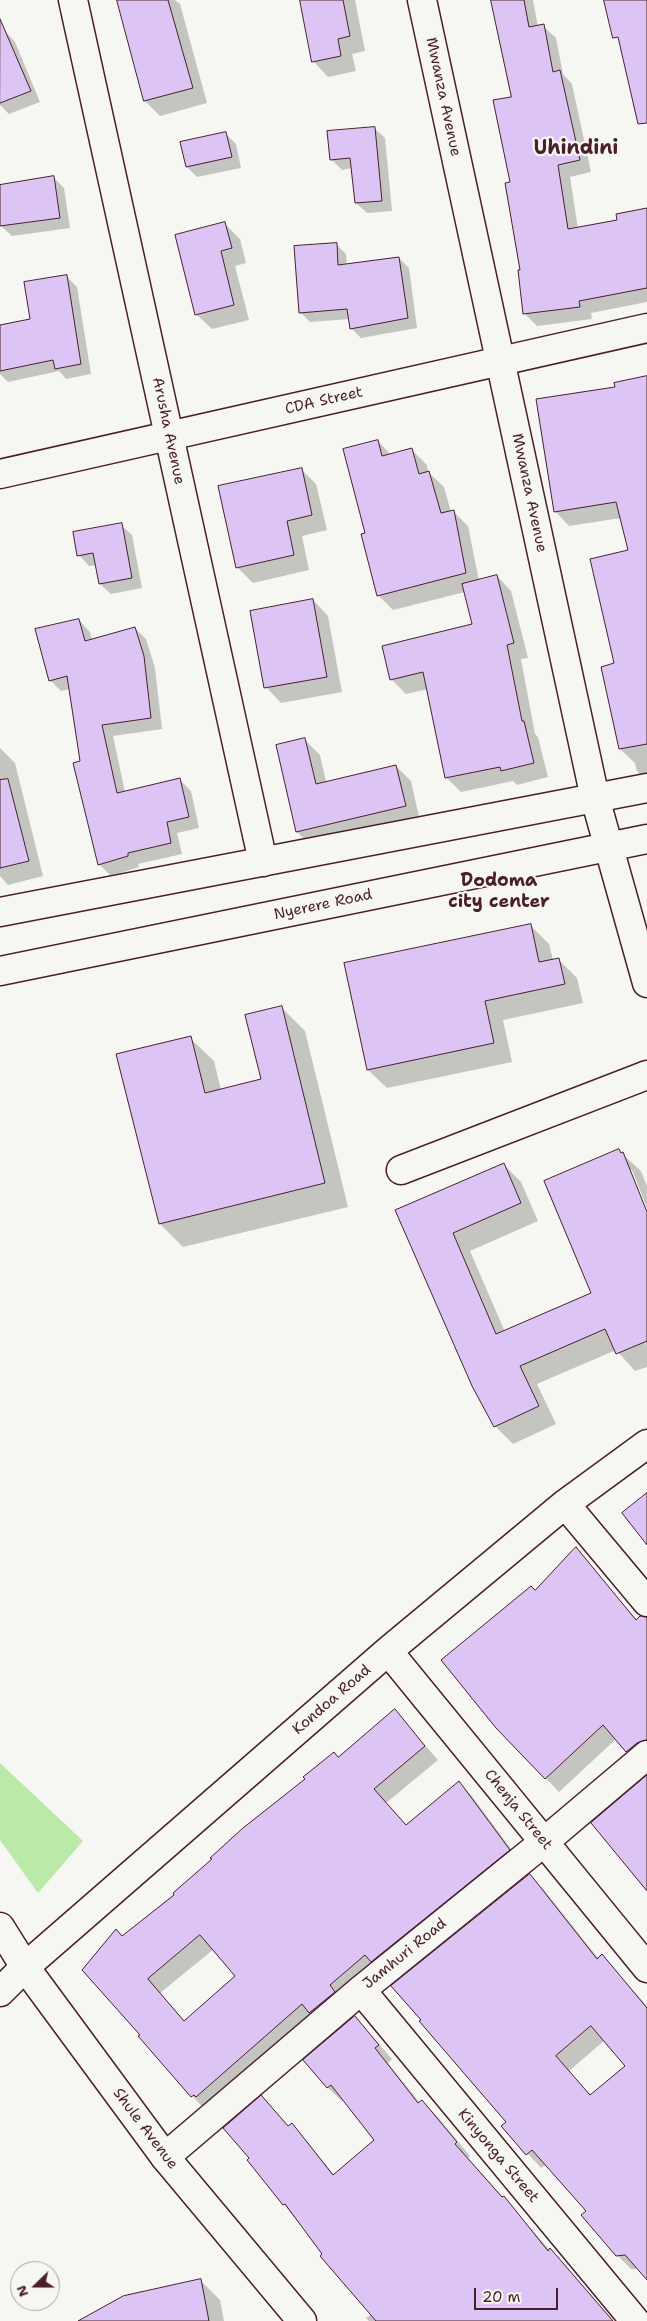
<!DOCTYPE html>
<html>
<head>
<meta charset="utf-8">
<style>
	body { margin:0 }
	#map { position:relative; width:647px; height:2321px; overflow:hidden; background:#f6f6f2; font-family:"Shantell Sans",sans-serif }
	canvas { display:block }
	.north { position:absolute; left:10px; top:2261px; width:50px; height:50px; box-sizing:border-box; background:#f6f6f2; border:1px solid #b1a0a2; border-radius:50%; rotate:248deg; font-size:14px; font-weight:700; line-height:20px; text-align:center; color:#4a1f2b }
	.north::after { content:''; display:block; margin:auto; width:18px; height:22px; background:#4a1f2b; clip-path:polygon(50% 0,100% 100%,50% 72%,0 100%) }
	.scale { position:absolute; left:474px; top:2288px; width:84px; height:22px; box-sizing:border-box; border:2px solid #4a1f2b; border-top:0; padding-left:6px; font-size:15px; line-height:18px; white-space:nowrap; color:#4a1f2b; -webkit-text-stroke:4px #f6f6f2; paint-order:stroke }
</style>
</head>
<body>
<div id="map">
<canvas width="647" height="2321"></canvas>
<div class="north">N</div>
<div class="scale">20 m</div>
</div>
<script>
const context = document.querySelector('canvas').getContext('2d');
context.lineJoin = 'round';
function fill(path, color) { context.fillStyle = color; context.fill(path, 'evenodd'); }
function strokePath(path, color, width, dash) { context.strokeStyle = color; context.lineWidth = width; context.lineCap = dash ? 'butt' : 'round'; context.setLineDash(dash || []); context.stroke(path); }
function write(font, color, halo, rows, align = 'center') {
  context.font = font + ' "Shantell Sans",sans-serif'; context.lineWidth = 4.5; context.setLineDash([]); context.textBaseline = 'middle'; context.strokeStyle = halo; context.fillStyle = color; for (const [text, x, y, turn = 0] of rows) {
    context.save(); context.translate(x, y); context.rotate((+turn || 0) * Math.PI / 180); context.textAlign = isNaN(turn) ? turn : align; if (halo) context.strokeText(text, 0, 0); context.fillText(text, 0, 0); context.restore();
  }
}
fill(new Path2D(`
	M0 1763 83 1841 38 1893 0 1840Z`), '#bae9a8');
fill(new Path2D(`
	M124 0H175L180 4 207 103 160 116 145 101 118 2Z
	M301 0H355L365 51 352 54 356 71 328 77 313 61Z
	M493 0H533L538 27 543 26 556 38 563 74 572 84 591 172 570 177 578 229 647 220V302L591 313 592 319 537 326 524 313 511 183 512 98Z
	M5 31 15 42 40 102 9 114 0 105V33Z
	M374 128 385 138 392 211 367 213 356 203 352 168 342 170 331 159Z
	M225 133 236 144 241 168 197 177 187 167 181 143Z
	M54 178 64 188 70 228 12 236 1 226 0 186Z
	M225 224 240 239 246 263 235 266 249 320 212 329 196 314Z
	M336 244 346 254 347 265 399 258 409 268 417 328 361 338 351 328 350 319 310 322 300 312Z
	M66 276 77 287 91 374 66 379 59 371 8 382 0 374V326L32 320Z
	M647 377V781L637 771 635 763 620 749 602 668 615 664 629 551 621 518 569 526 555 511 617 388Z
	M378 441 391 455 412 450 427 465 428 472 444 487 451 512 453 511 468 526 479 581 497 576 511 591 528 658 521 659 535 734 538 737 548 777 517 785 513 781 461 792 446 777 428 689 406 694 391 679 473 625 465 592 393 610 378 595 367 534Z
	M301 469 316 484 327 530 302 536 309 570 253 583 238 568Z
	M121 525 132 535 142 588 111 594 100 584 97 565 89 566 79 555Z
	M313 600 328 616 342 692 281 703 266 687Z
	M79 620 90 632 92 640 135 628 146 639 155 668 162 729 113 736 125 792 180 780 191 791 199 828 177 833 182 854 138 864 139 867 111 876 99 864 70 689 61 691 50 680Z
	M305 740 320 755 326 782 396 766 411 781 420 821 313 847 297 832 277 746Z
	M0 748 15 763 43 876 8 885 0 876Z
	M530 925 549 944 553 960 558 959 577 978 583 1003 503 1020 512 1062 387 1088 368 1070Z
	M281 1007 305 1031 348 1207 183 1247 160 1224 190 1038 214 1061 221 1090 263 1080Z
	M619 1151 641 1171 647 1186V1208L632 1170H629L647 1215V1367L635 1371 616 1350 537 1384 556 1424 513 1444 495 1426 397 1211 503 1164 521 1182 538 1221 470 1251 505 1332 592 1293Z
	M576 1549 637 1620 647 1623V1760L640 1765 616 1739 559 1792 497 1727 535 1592Z
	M395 1711 438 1760 386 1803 407 1826 459 1782 472 1796 522 1864 205 2110 140 2037 142 2035 122 1937ZM214 1949 237 1976 185 2022 160 1993Z
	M529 1875 544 1890 599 1959 602 1956 647 2006V2278L639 2269H631L617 2255 588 2211 547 2164 541 2168 503 2126 508 2122ZM605 2040 626 2066 591 2096 569 2071Z
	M355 2017 392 2059 388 2063 420 2103 422 2101 436 2115 470 2156 468 2158 613 2321H369L366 2318 372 2314 248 2160 261 2097 289 2127 292 2125 305 2139 334 2175 376 2141 344 2100 342 2101 328 2088 305 2060Z
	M201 2281 220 2300 224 2321H80Z`), '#0003');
const building = new Path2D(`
	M117 0H168L193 88 144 101Z
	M300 0H343L350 36 338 39 341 56 312 62Z
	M491 0H524L529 27 544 24 553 72 560 70 580 160 558 165 568 229 617 220 616 214 647 208V288L579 301 580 307 523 314 518 270H520L505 183 510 182 493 100 511 97Z
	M604 0H647V123L638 124 618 37 613 38Z
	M0 19 31 91 0 103Z
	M375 127 382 201 355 203 350 158 330 160 327 131Z
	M226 132 232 157 186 167 180 142Z
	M54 176 60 218 0 226V185Z
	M225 222 232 248 221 251 234 305 195 315 175 235Z
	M337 243 338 265 399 257 408 318 350 329 347 309 299 313 294 246Z
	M67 275 81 364 55 369 53 360 0 371V325L30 319 24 282Z
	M647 376V744L619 749 601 667 614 663 590 559 628 550 616 502 554 512 536 399 615 387 614 383Z
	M378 440 382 456 412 448 419 474 429 471 441 513 454 510 466 573 377 596 361 534 365 533 343 449Z
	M302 468 312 515 287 521 294 555 236 568 218 486Z
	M122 523 132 578 99 584 93 553 77 556 73 532Z
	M497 575 514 643 507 645 522 721H524L534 763 501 771 500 767 445 778 423 672 390 680 382 646 472 624 462 584Z
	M313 599 327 677 264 688 250 611Z
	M79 619 85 641 135 627 144 656 151 718 102 725 117 793 180 778 189 817 167 822 171 843 128 853V856L98 865 73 763 80 761 67 676 49 681 35 629Z
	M305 738 316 784 396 765 406 806 296 832 276 745Z
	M8 779 29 861 0 868V780Z
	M531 924 539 962 559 958 565 984 485 1001 494 1043 367 1070 344 963Z
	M282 1006 325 1183 159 1224 116 1054 191 1036 205 1093 261 1079 245 1015Z
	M619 1149 621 1153 623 1152 647 1212V1341L616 1354 605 1329 520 1366 539 1406 494 1427 472 1386 395 1210 504 1163 521 1203 453 1233 496 1334 591 1293 544 1181Z
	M647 1493V1545L622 1513Z
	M576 1547 636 1620 640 1616 647 1617V1740L637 1743 626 1752 603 1725 545 1779 496 1728 441 1660 531 1586 535 1590Z
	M395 1709 425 1746 374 1789 406 1825 459 1781 510 1850 371 1962 365 1955 330 1985 335 1992 309 2013 302 2004 196 2097 194 2095 191 2097 138 2036 140 2035 82 1970 116 1929 122 1936 174 1895 173 1893 212 1859 210 1858 243 1828 305 1779 303 1777 334 1752 338 1757ZM200 1935 235 1976 184 2021 148 1979Z
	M647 1775V1891L591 1823Z
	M530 1874 597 1959 602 1954 647 2008V2280L625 2255 616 2256 581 2215 586 2211 532 2150 526 2155 501 2126 506 2122 419 2021 421 2020 391 1986ZM591 2026 625 2066 590 2095 556 2056Z
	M355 2016 379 2045 375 2048 418 2103 422 2100 457 2142 455 2144 502 2197 504 2196 548 2251 550 2248 613 2321H376L320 2256 322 2254 285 2204 283 2205 247 2160 249 2158 223 2128 261 2095 288 2126 292 2123 333 2175 374 2140 331 2085 327 2088 303 2060Z
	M201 2279 209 2321H78L123 2296Z`);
fill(building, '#dcc5f5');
strokePath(building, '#4a1f2b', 1);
const minor = new Path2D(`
	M73 0 263 862
	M422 0 595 798 647 983
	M0 474 647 328
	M401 1170 647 1075
	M565 1504 647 1602
	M388 1651 647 1968
	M361 1990 635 2321
	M0 1992 25 1967 388 1651 565 1504 647 1444
	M165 2157 361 1990 544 1842 647 1755`);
const major = new Path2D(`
	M0 1927 25 1967 165 2157 302 2321`);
const highway = new Path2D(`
	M0 912 647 788
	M0 971 647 839`);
strokePath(minor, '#4a1f2b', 31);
strokePath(major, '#4a1f2b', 31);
strokePath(highway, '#4a1f2b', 31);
strokePath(minor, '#f6f6f2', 28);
strokePath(major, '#f6f6f2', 28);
strokePath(highway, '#f6f6f2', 28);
write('15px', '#4a1f2b', '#f6f6f2', [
	["Mwanza Avenue",443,97,78],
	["CDA Street",324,401,-13],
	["Arusha Avenue",168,431,78],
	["Mwanza Avenue",529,493,78],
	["Nyerere Road",323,905,-12],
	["Kondoa Road",332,1700,-41],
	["Chenja Street",518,1810,51],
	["Jamhuri Road",405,1954,-39],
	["Shule Avenue",145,2129,53],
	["Kinyonga Street",498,2156,50]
]);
write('bold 18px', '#4a1f2b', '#f6f6f2', [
	["Dodoma",499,881],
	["city center",499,902]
]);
write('bold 20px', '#4a1f2b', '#f6f6f2', [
	["Uhindini",576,149]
]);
</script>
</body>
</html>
